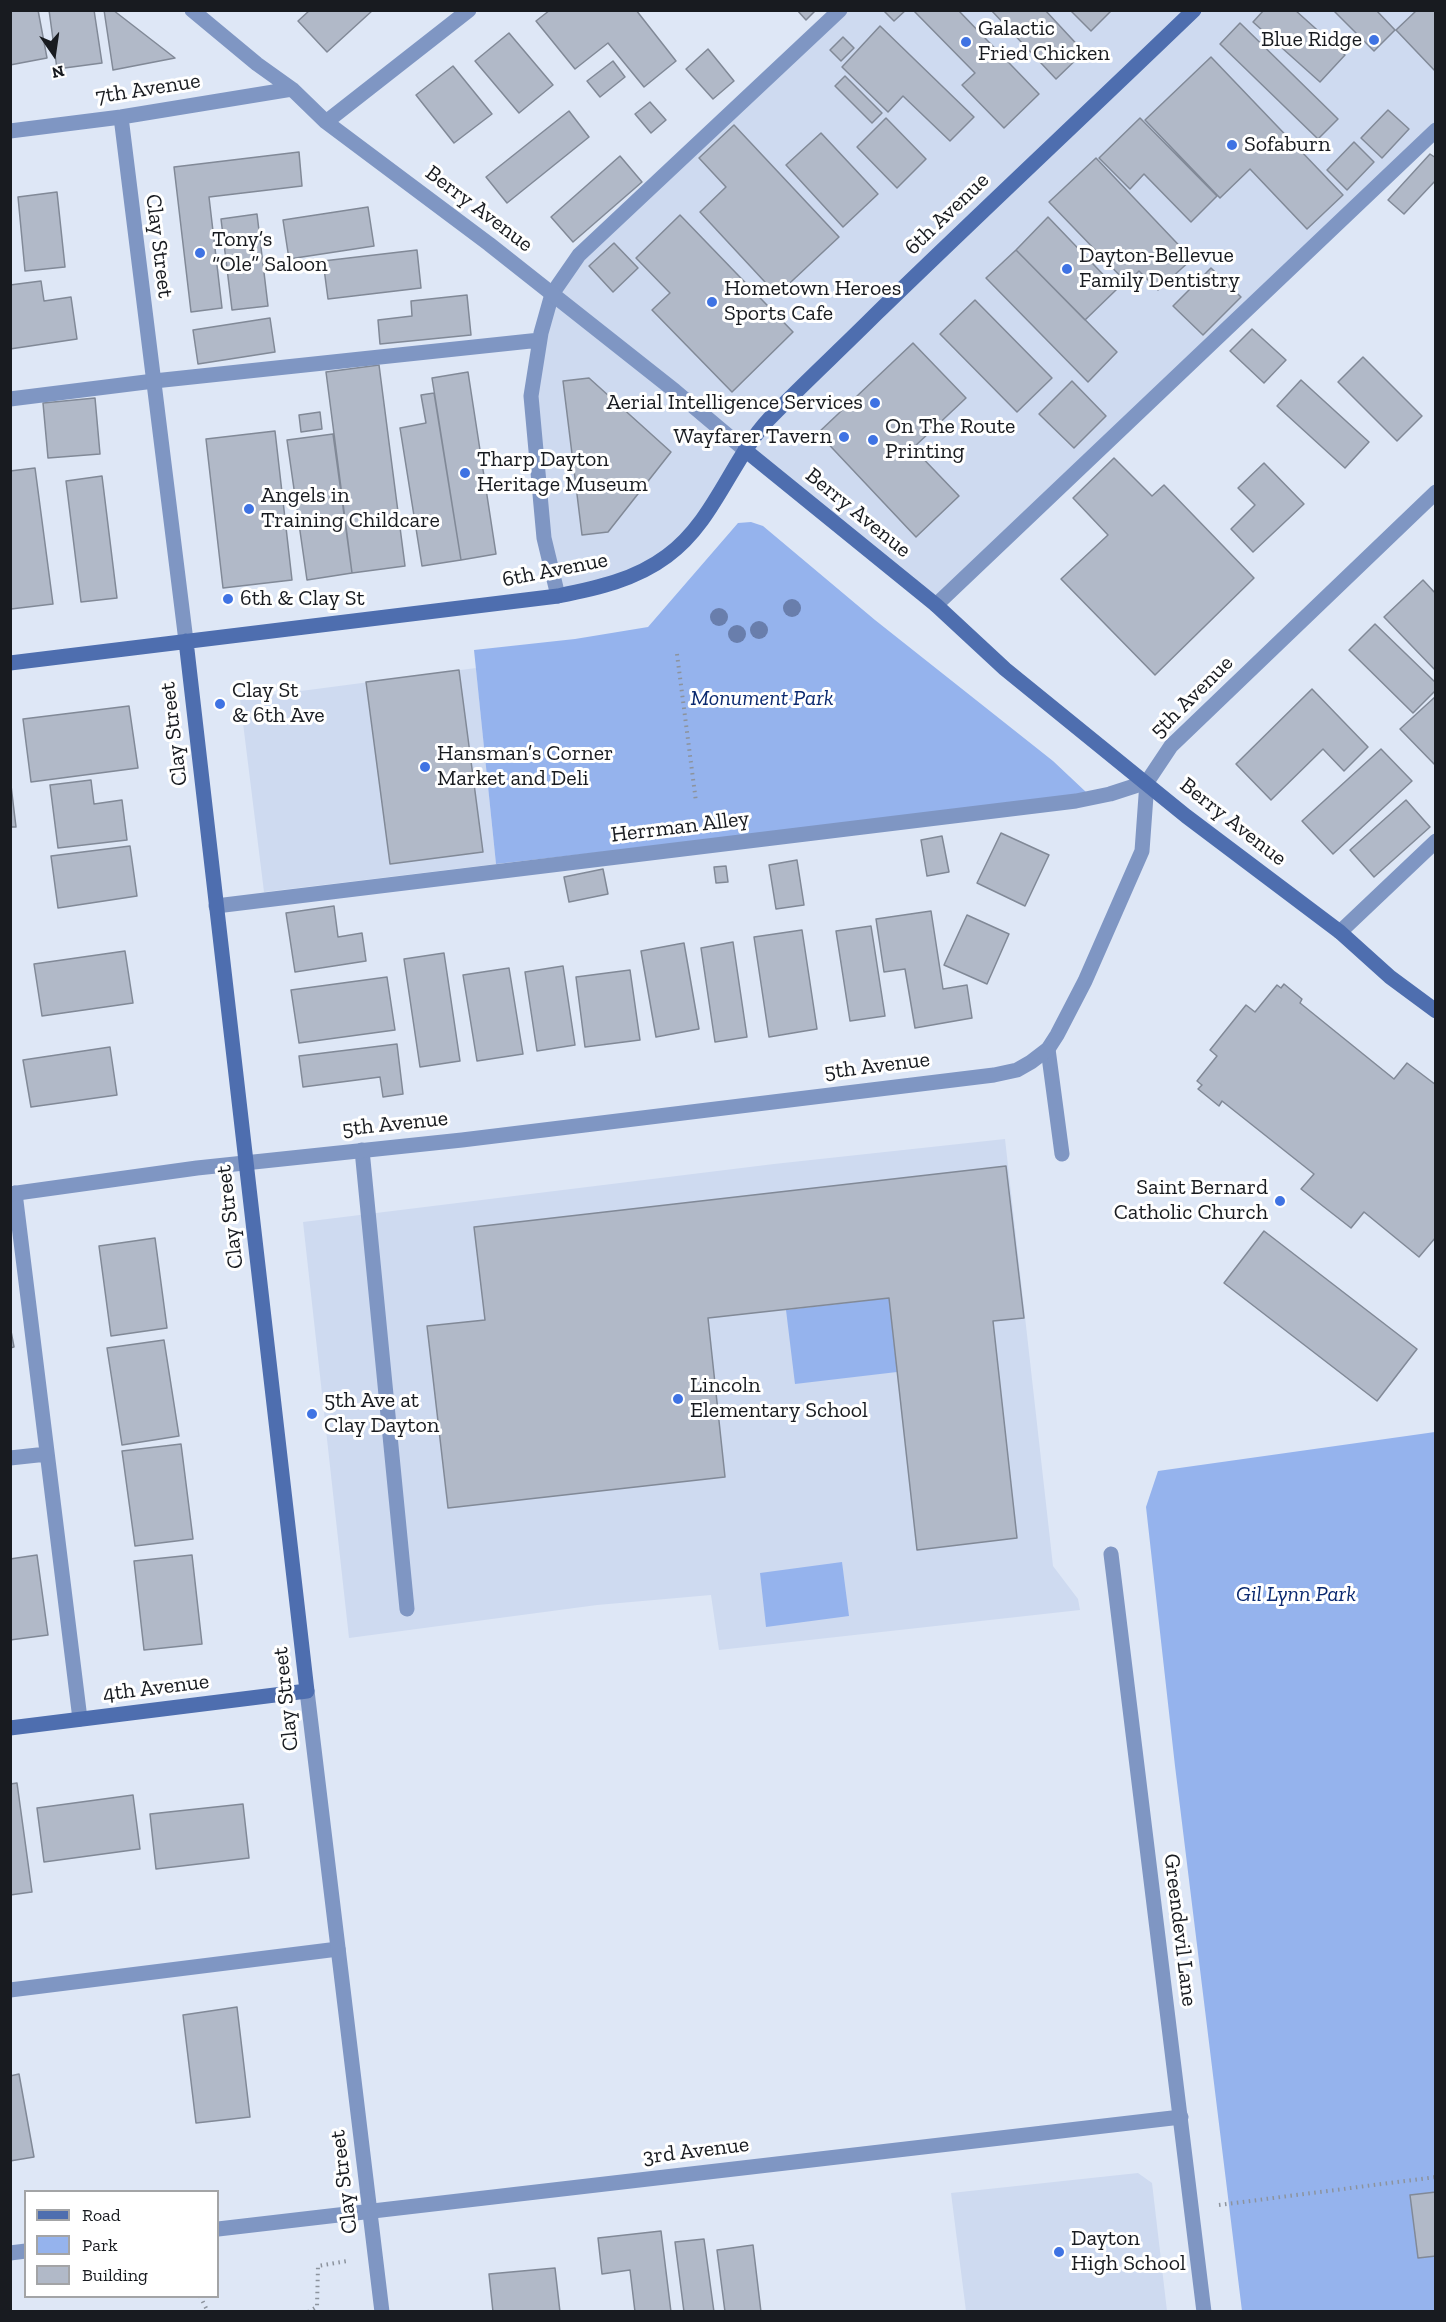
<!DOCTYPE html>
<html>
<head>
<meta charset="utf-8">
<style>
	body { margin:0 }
	#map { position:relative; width:1446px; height:2322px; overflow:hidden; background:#dee7f6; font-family:"Zilla Slab",serif }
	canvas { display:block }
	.frame { position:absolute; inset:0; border:12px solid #181b20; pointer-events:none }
	.legend { position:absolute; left:24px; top:2190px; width:195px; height:108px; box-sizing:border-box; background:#fff; border:2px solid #a3a4a6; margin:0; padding:8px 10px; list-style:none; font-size:18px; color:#181b20 }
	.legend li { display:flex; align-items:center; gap:12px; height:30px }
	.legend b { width:30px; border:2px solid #a3a4a6 }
	.north { position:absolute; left:24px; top:24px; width:60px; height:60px; -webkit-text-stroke:4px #fff; paint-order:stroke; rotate:167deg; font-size:16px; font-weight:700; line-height:24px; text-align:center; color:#181b20 }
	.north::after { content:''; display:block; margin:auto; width:21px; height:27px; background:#181b20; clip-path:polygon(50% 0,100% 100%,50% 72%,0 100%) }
</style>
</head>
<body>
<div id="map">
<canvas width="1446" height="2322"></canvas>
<div class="frame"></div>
<ul class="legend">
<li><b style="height:8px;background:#4e6eaf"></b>Road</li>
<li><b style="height:16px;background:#95b3ed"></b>Park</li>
<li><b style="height:16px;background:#b1b9c8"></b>Building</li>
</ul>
<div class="north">N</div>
</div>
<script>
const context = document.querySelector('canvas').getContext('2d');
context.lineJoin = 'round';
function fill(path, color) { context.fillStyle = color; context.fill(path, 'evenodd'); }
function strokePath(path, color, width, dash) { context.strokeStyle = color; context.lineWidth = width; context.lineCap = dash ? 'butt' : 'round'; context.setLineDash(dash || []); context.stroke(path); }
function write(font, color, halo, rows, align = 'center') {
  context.font = font + ' "Zilla Slab",serif'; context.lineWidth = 6; context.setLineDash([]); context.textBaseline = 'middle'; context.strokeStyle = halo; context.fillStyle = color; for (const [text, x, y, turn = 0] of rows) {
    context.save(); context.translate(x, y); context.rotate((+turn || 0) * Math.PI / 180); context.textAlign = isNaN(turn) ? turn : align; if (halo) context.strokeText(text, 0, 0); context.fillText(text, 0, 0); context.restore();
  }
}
fill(new Path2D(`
	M840 11H1435V130L936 605 745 450 669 555 558 596 534 440 541 333 579 255Z
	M476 668 496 864 264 892 240 699Z
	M1005 1139 1053 1566 1078 1599 1080 1610 719 1650 711 1595 597 1605 349 1638 303 1222 774 1164Z
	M1138 2173 1152 2183 1167 2311H966L951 2193Z`), '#cedaf0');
fill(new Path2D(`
	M751 522 763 526 875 620 1053 761 1086 792 1078 798 496 864 474 650 575 639 648 627 738 523Z
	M889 1298 897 1372 795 1384 786 1310Z
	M1435 1432V2311H1242L1175 1766 1146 1507 1158 1471Z
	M842 1562 849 1616 766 1627 760 1573Z`), '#95b3ed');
const building = new Path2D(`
	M11 10H38L47 58 10 65Z
	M49 10H94L102 63 57 69Z
	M104 10H113L175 58 113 70Z
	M310 10H373L327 52 298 21Z
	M550 10H636L676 61 644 87 608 43 575 69 536 21Z
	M797 10H816L806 20Z
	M883 10H906L894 21Z
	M913 10H958L1039 94 1004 128 962 85 975 73Z
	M991 10H1045L1084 52 1056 79Z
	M1070 10H1112L1091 31Z
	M1264 10H1295L1345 55 1320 82 1253 22Z
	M1333 10H1376L1395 30 1374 51Z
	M1417 10H1436V72L1396 30Z
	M1240 23 1338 119 1318 139 1220 44Z
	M880 26 974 117 950 141 903 96 888 112 842 67Z
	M509 33 553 85 519 113 475 61Z
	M843 37 854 48 841 61 830 50Z
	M708 49 734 81 713 99 686 69Z
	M1211 57 1343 195 1307 229 1250 169 1220 198 1145 120Z
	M613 61 625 77 600 97 587 81Z
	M453 66 492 114 454 143 416 95Z
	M845 76 882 113 872 123 835 86Z
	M650 102 666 120 651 133 635 114Z
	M1388 110 1409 129 1382 158 1361 138Z
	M569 111 589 137 507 203 486 177Z
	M886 118 926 159 897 188 857 147Z
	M1140 118 1217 196 1191 222 1144 174 1130 189 1099 158Z
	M734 125 839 237 777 295 700 212 726 187 699 158Z
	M821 133 878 194 843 227 786 165Z
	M1354 142 1374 162 1347 190 1327 170Z
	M299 152 302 186 209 197 222 308 191 312 174 167Z
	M1430 154 1436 158V180L1404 214 1388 200Z
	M620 156 642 182 573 242 551 217Z
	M1096 158 1192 259 1158 290 1139 271 1127 283 1049 202Z
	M57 192 65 267 25 271 18 197Z
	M368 207 374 246 289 259 283 220Z
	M257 214 268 306 232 310 221 219Z
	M680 215 793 332 732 392 652 310 670 293 636 258Z
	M1048 217 1117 289 1085 320 1016 250Z
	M614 243 638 268 613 292 589 266Z
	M417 250 421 288 328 299 323 261Z
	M1016 250 1117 352 1088 382 986 278Z
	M1211 268 1241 297 1203 335 1173 306Z
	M41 281 44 301 71 297 77 339 10 349V285Z
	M467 295 471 335 380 344 378 320 412 316 411 301Z
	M975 300 1052 378 1017 412 940 334Z
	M270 318 275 352 198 364 193 330Z
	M1252 329 1286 360 1264 383 1230 351Z
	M913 343 966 398 913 448 959 496 916 537 818 433Z
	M1363 357 1422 416 1397 441 1338 382Z
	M379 365 405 566 352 573 326 372Z
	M468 372 496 554 461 560 432 378Z
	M589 378 671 452 608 532 582 535 563 381Z
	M1301 380 1369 442 1345 468 1277 406Z
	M1072 381 1106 416 1074 448 1039 414Z
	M434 393 461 560 422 566 400 428 426 423 421 395Z
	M95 398 100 454 48 458 43 403Z
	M320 412 322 429 301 432 299 415Z
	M275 431 292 580 223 588 206 439Z
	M333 434 352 573 307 580 287 440Z
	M1114 458 1152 496 1164 485 1254 578 1155 675 1061 579 1108 535 1073 498Z
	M1264 463 1304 504 1253 552 1231 529 1255 505 1238 488Z
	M35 468 53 604 11 609 10 471Z
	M102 476 117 598 81 602 66 481Z
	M1423 580 1436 594 1435 670 1384 617Z
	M1375 624 1436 683V690L1413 713 1349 650Z
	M459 670 483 852 390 864 366 682Z
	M1312 689 1368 747 1344 771 1323 749 1271 800 1236 764Z
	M1436 696V766L1400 729Z
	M129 706 138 768 31 782 23 719Z
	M1381 749 1412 781 1333 854 1302 821Z
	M10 777 16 827H10Z
	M91 780 94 804 122 800 127 840 58 848 50 785Z
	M1406 800 1430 827 1374 877 1350 850Z
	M1001 833 1049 855 1025 906 977 883Z
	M942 836 949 872 927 876 921 840Z
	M130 846 137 896 58 908 51 856Z
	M797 860 804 905 776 909 769 865Z
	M726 866 728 882 716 883 714 867Z
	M603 869 608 894 569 902 564 877Z
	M334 906 338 937 362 933 366 961 295 972 286 913Z
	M931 911 943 989 967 985 972 1018 915 1028 905 969 884 972 876 919Z
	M967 915 1009 934 987 984 944 965Z
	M871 926 885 1016 850 1021 836 931Z
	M802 930 817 1029 769 1037 754 937Z
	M733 942 747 1037 715 1042 701 948Z
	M684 943 699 1029 656 1037 641 951Z
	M125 951 133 1003 42 1016 34 964Z
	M444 953 460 1061 420 1067 404 959Z
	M563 966 575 1045 537 1051 525 972Z
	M509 968 523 1054 477 1061 463 975Z
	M630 970 640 1040 585 1047 576 977Z
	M387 977 395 1030 299 1043 291 990Z
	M1284 984 1302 999 1300 1003 1394 1079 1407 1063 1436 1085V1237L1419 1257 1364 1212 1351 1228 1301 1189 1314 1174 1222 1101 1219 1106 1198 1089 1202 1085 1197 1081 1217 1056 1210 1050 1246 1005 1255 1012 1277 985 1281 988Z
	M397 1044 403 1094 383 1097 380 1077 303 1087 299 1056Z
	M110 1047 117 1095 31 1107 23 1060Z
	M1006 1166 1024 1318 993 1321 1017 1538 917 1550 889 1298 708 1318 725 1477 448 1508 427 1326 485 1320 474 1227Z
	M1264 1231 1417 1349 1377 1401 1224 1283Z
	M155 1238 167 1328 111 1336 99 1246Z
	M10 1326 14 1347 10 1348Z
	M164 1340 179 1436 122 1445 107 1348Z
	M181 1444 193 1539 135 1546 122 1451Z
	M37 1555 48 1635 10 1640V1559Z
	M192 1555 202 1644 144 1650 134 1561Z
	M17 1783 32 1892 10 1895V1784Z
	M133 1795 140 1849 44 1862 37 1808Z
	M243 1804 249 1858 156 1869 150 1814Z
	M237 2007 250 2117 196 2123 183 2015Z
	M19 2074 34 2157 10 2161V2076Z
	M1436 2192V2256L1418 2258 1410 2195Z
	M661 2231 671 2312H635L630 2270 602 2274 598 2238Z
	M704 2239 714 2312H684L675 2242Z
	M753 2245 761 2312H725L717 2250Z
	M555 2268 560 2312H493L489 2274Z`);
fill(building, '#b1b9c8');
strokePath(building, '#818997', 1.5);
strokePath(new Path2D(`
	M677 654 696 802
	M1219 2205 1436 2177
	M200 2296 208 2312
	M308 2312 317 2307 318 2266 347 2261`), '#8c939d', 4, [1.5, 4.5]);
strokePath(new Path2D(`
	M10 399 154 381 540 340
	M558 596 544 538 531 396 541 333 552 294 579 255 840 10
	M936 605 1436 130
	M216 906 1076 801 1110 794 1147 782
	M1340 932 1436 841
	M1048 1049 1062 1154
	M362 1150 407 1609
	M15 1193 80 1719
	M10 1458 47 1454
	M10 1990 338 1949`), '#7f96c3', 15);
strokePath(new Path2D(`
	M192 10 257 64 292 89 326 122 489 244 675 391 745 450
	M121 117 186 641
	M326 122 469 10
	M10 131 121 117 292 89
	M10 1194 197 1168 462 1140 994 1075 1017 1070 1031 1062 1048 1049 1057 1035 1085 981 1142 851 1147 782 1171 746 1436 492
	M1111 1554 1204 2312
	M307 1691 382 2312
	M218 2229 1181 2117
	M10 2253 26 2251`), '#7f96c3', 15);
strokePath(new Path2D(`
	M745 450 936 605 1005 669 1186 816 1340 932 1390 977 1436 1011
	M10 663 558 596C597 588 635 580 667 556 714 522 731 460 769 419 804 383 841 349 876 314 981 212 1088 112 1194 10
	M10 1728 307 1691 186 641`), '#4e6eaf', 15);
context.fillStyle = '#697eac';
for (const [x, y] of [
	[792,608],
	[719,617],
	[759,630],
	[737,634]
]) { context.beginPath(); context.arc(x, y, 9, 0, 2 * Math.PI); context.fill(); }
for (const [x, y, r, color] of [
	[1374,40,6,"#3f73e3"],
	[966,42,6,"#3f73e3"],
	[1232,145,6,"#3f73e3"],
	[200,253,6,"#3f73e3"],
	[1067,269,6,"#3f73e3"],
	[712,302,6,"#3f73e3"],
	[875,403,6,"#3f73e3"],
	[844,437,6,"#3f73e3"],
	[873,440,6,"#3f73e3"],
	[465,473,6,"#3f73e3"],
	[249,509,6,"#3f73e3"],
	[228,599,6,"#3f73e3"],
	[220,704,6,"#3f73e3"],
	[425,767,6,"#3f73e3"],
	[1280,1201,6,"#3f73e3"],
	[678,1399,6,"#3f73e3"],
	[312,1414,6,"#3f73e3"],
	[1059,2252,6,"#3f73e3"]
]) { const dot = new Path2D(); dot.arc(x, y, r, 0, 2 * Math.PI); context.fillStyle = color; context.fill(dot); strokePath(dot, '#fff', 2); }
write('22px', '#181b20', '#fff', [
	["Galactic",978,29],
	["Fried Chicken",978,54],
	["Blue Ridge",1362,40,"right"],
	["Sofaburn",1244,145],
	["Tony’s",212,240],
	["“Ole” Saloon",212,265],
	["Dayton-Bellevue",1079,256],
	["Family Dentistry",1079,281],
	["Hometown Heroes",724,289],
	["Sports Cafe",724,314],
	["Aerial Intelligence Services",863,403,"right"],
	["On The Route",885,427],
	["Printing",885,452],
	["Wayfarer Tavern",832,437,"right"],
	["Tharp Dayton",477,460],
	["Heritage Museum",477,485],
	["Angels in",261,496],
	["Training Childcare",261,521],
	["6th & Clay St",240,599],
	["Clay St",232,691],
	["& 6th Ave",232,716],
	["Hansman’s Corner",437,754],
	["Market and Deli",437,779],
	["Saint Bernard",1268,1188,"right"],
	["Catholic Church",1268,1213,"right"],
	["Lincoln",690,1386],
	["Elementary School",690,1411],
	["5th Ave at",324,1401],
	["Clay Dayton",324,1426],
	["Dayton",1071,2239],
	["High School",1071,2264]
], 'left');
write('22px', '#181b20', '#fff', [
	["7th Avenue",148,89,-9],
	["Berry Avenue",479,209,37],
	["6th Avenue",947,214,-44],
	["Clay Street",159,246,83],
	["Berry Avenue",858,513,39],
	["6th Avenue",555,570,-11],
	["5th Avenue",1192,697,-45],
	["Clay Street",174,734,-97],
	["Berry Avenue",1233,822,38],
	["Herrman Alley",680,827,-7],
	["5th Avenue",877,1066,-7],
	["5th Avenue",395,1124,-6],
	["Clay Street",230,1217,-97],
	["4th Avenue",156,1688,-7],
	["Clay Street",286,1699,-96],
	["Greendevil Lane",1180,1930,83],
	["3rd Avenue",696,2151,-7],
	["Clay Street",344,2182,-97]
]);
write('italic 22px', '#09286f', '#fff', [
	["Monument Park",762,699],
	["Gil Lynn Park",1296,1595]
]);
</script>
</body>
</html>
